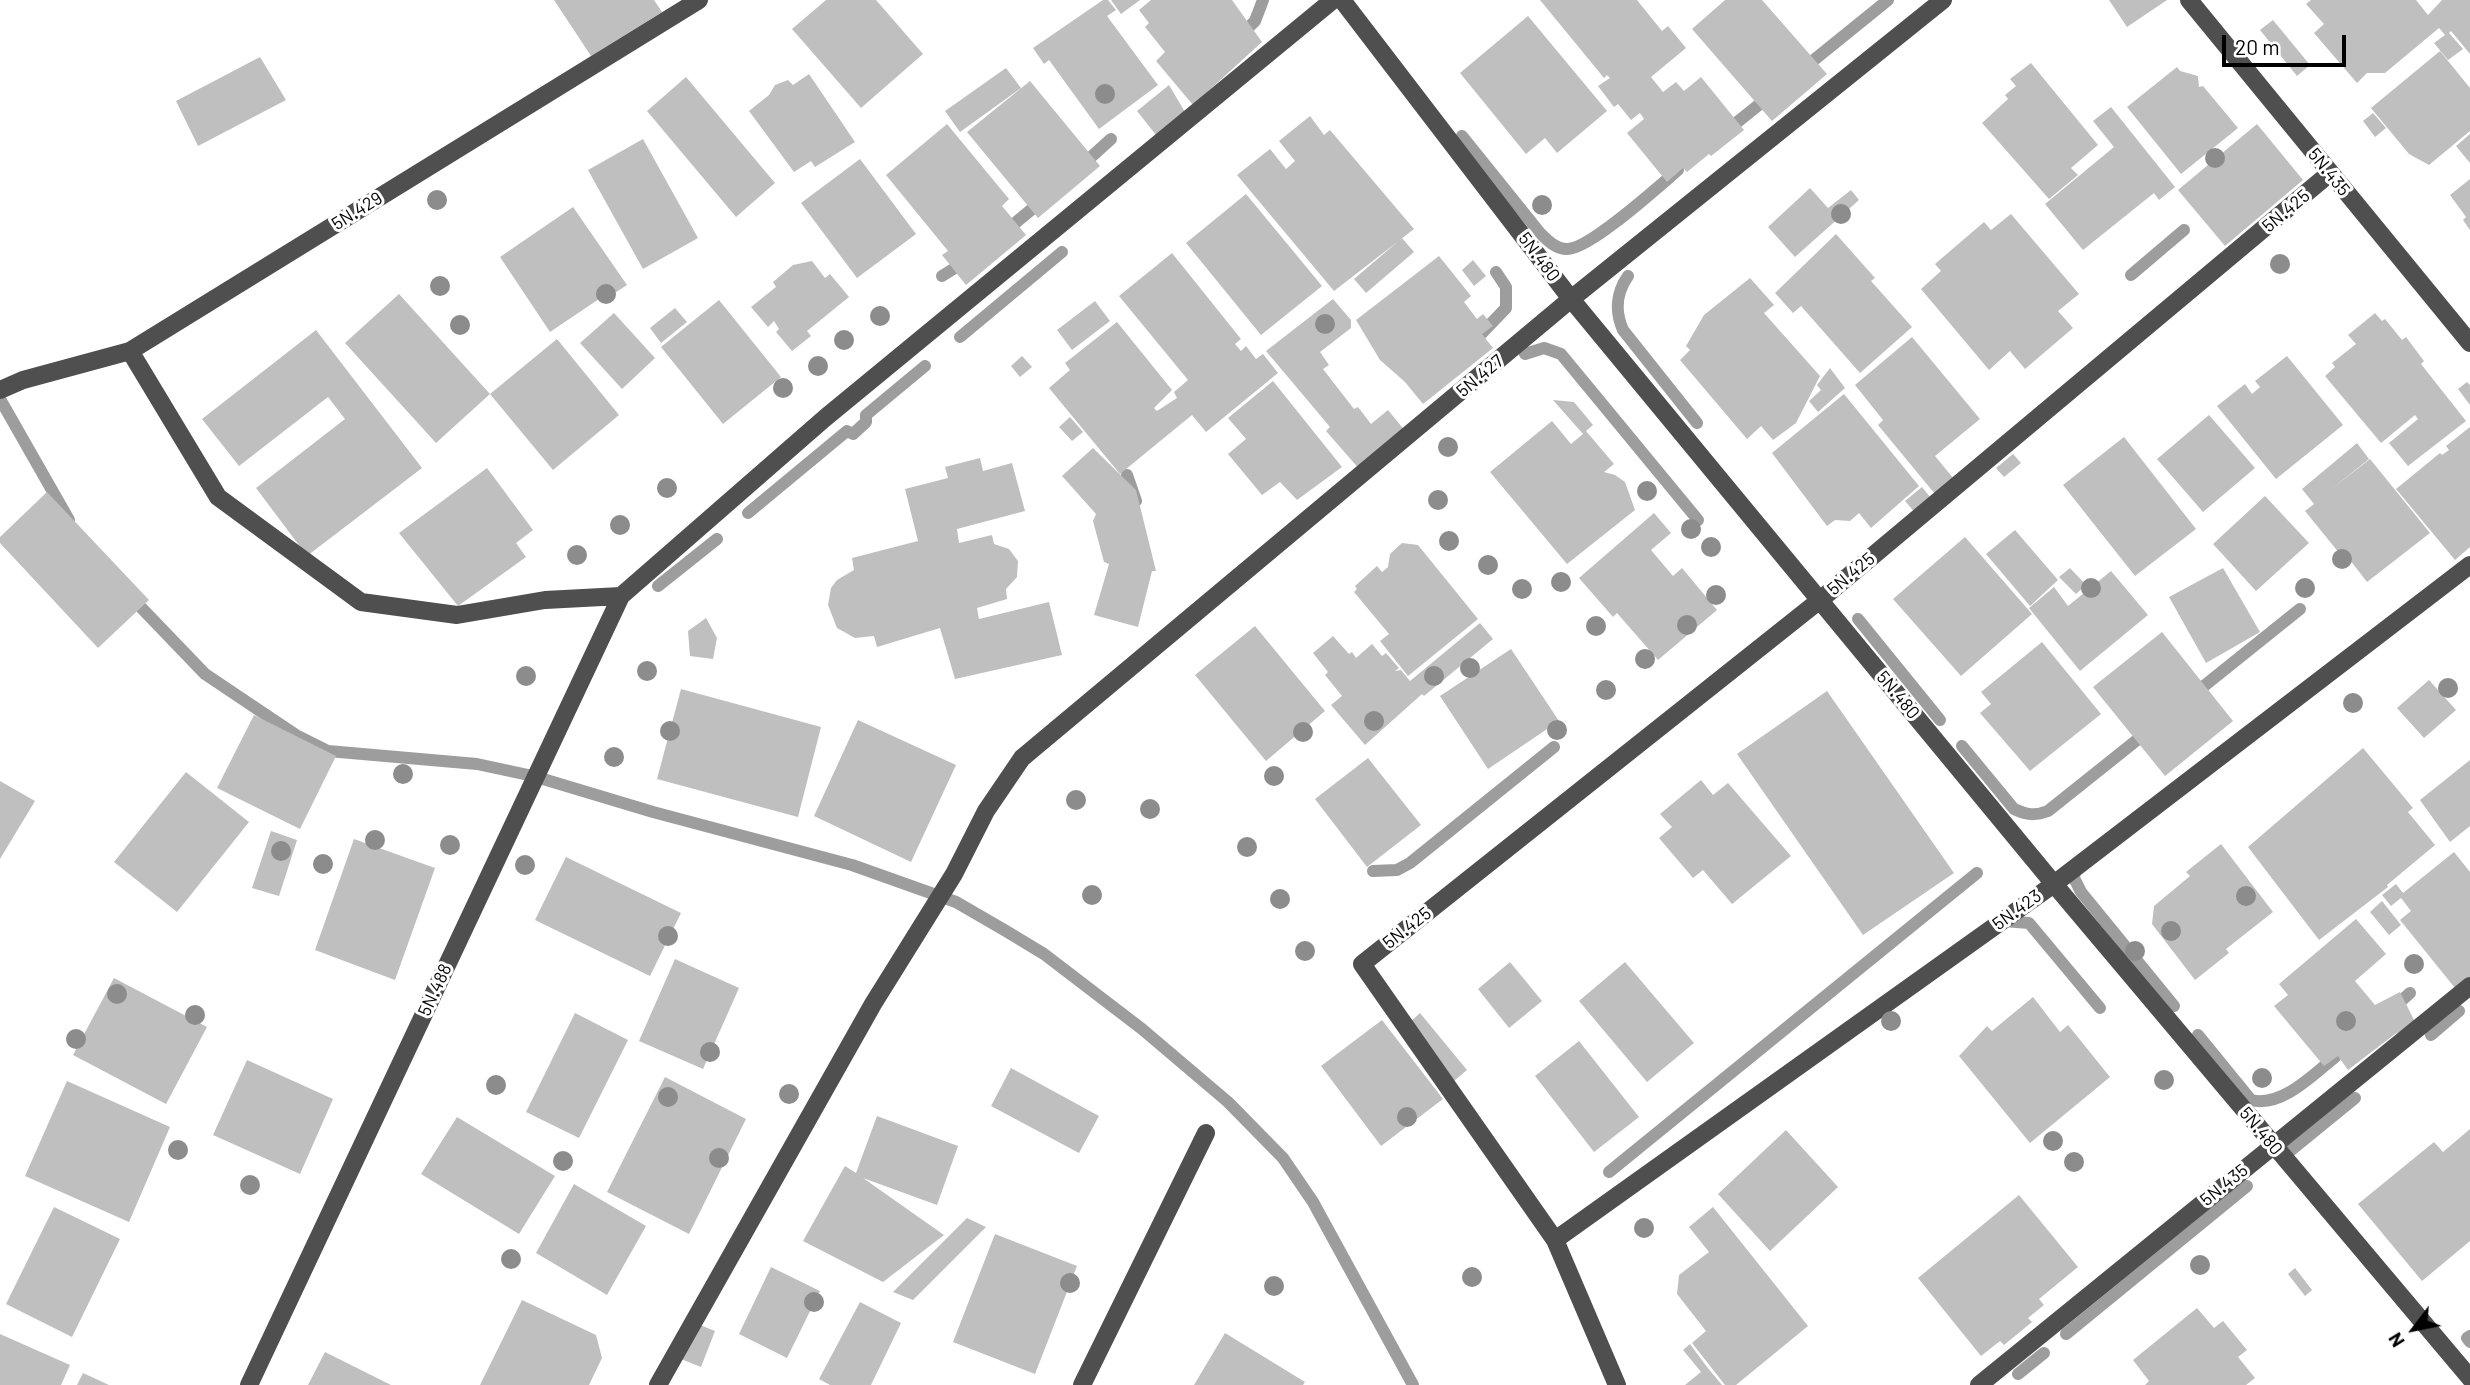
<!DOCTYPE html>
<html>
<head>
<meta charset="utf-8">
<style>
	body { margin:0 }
	#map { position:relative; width:2470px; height:1385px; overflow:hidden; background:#fff; font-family:Barlow,sans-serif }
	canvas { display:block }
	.north { position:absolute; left:2379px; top:1294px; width:70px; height:70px; -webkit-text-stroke:5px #fff; paint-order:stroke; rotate:238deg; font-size:19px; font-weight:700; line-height:28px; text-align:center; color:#000 }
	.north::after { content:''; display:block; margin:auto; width:24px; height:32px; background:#000; clip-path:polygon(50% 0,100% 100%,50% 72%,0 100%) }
	.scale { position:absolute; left:2222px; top:35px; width:124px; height:32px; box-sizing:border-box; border:4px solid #000; border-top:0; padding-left:9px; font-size:21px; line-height:24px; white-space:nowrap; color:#000; -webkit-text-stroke:5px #fff; paint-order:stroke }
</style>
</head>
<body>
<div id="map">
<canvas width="2470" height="1385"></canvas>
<div class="north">N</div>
<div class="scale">20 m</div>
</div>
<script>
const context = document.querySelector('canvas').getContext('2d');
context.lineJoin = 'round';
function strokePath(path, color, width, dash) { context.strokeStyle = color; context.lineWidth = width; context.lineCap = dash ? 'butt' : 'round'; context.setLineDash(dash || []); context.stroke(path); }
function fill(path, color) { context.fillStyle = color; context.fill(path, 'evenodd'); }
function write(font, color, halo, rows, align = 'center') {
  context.font = font + ' Barlow,sans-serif'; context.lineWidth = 6; context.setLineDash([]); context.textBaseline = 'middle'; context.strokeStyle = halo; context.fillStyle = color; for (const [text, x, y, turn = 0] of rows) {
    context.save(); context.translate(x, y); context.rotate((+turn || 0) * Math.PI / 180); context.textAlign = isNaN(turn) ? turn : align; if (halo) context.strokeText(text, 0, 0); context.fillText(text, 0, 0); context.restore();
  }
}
strokePath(new Path2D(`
	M1239 37 1255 21 1263 0
	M1804 68 1888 0
	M1725 132 1771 95
	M1462 136 1540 233C1548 241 1556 249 1567 249 1589 250 1658 187 1678 170
	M1080 167 1111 139
	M1003 233 1043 200
	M2131 275 2184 230
	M942 276 966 261
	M1628 276C1616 293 1615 312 1623 330L1697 423
	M1480 335 1506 308V287L1496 272
	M960 337 1062 252
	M1525 354 1544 348 1561 354 1698 520
	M0 399 69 520
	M1127 475 1136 501
	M748 513 847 431 853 434 866 422V415L925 366
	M658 586 717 539
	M131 597 205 674 296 735 328 751 477 764 533 776 653 812 852 865 956 902 1006 931 1044 954 1142 1029 1228 1102 1283 1158 1313 1202 1413 1385
	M1858 619 1940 720
	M2194 694 2300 609
	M1962 746 2014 809C2027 815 2035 816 2048 811L2147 732
	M2076 865 2074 878 2081 892 2174 1006
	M1373 871 1397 870 1410 863 1554 747
	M2004 921 2029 923 2100 1008
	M2392 1009 2410 993
	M2198 1035 2251 1100C2281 1108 2313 1075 2335 1057
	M2431 1035 2459 1011
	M2290 1151 2355 1098
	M1609 1172 1977 873
	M2066 1334 2247 1186
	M2470 1336 2467 1338 2470 1342
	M2018 1374 2044 1353`), '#9d9d9d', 12);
fill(new Path2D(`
	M554 0H654L662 12 591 56Z
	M826 0H876L923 54 861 108 792 29Z
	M1103 0H1108L1116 10 1107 16 1158 85 1099 129 1049 60 1044 64 1033 48Z
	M1111 0H1140L1121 14Z
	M1151 0H1232L1262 42 1193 105 1156 61 1165 52 1145 27 1149 23 1139 10Z
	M1540 0H1637L1662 31 1668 26 1686 48 1651 77 1663 92 1676 82 1684 91 1701 77 1744 130 1711 156 1709 154 1687 172 1683 168 1667 182 1627 133 1644 119 1640 113 1631 120 1618 104 1614 107 1598 86 1610 78 1607 75 1604 78Z
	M1725 0H1762L1827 74 1772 121 1692 29Z
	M2109 0H2167L2127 27Z
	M2311 0H2416L2428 15 2442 0H2470V54L2451 31 2449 33 2463 49 2448 60 2434 43 2445 35 2439 28 2385 73H2367L2357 83 2314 33 2324 24 2306 4Z
	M1528 16 1607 111 1557 153 1545 138 1526 154 1460 73Z
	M2273 20 2310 65 2297 76 2260 30Z
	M2440 51 2470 88V131L2429 165 2409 154 2371 108Z
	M260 57 286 100 198 146 176 101Z
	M2031 63 2098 145 2071 168 2078 175 2049 199 1982 123 2008 99 2005 95 2016 86 2010 79Z
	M2177 67 2180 71 2198 76 2199 87 2203 86 2238 128 2181 174 2127 107Z
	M1006 68 1021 88 960 132 945 111Z
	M809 74 855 142 815 167 811 161 794 172 749 111 769 95 775 85 788 80 793 85Z
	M686 77 775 183 736 217 647 111Z
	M1030 81 1100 166 1038 218 967 132Z
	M1169 85 1188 117 1160 140 1137 111Z
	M2111 107 2175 187 2159 200 2154 193 2083 250 2045 204 2114 147 2093 121Z
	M2373 113 2386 128 2375 137 2363 121Z
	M1310 116 1324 135 1330 130 1414 229 1334 291 1237 175 1270 149 1286 169 1295 161 1279 141Z
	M947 124 1009 199 1002 206 1026 235 966 285 942 255 948 251 886 175Z
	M2257 124 2303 180 2225 246 2178 190Z
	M2470 134V163L2456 146Z
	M643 139 698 238 643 269 588 170Z
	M860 159 916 234 857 278 801 203Z
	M2470 179V230L2463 220 2466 217 2450 195Z
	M1810 188 1828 208 1851 190 1859 200 1795 257 1768 227Z
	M1246 194 1322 286 1261 335 1186 243Z
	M573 207 627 285 601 302 599 299 550 332 500 257Z
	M2011 214 2079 294 2058 311 2073 328 2025 369 2010 351 1989 370 1921 289 1941 271 1935 264 1984 222 1991 230Z
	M1836 234 1875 278 1871 281 1912 327 1860 373 1801 306 1793 313 1775 293Z
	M1402 238 1414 252 1366 293 1354 279Z
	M1172 253 1241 339 1235 344 1241 351 1246 346 1256 359 1263 354 1278 373 1206 432 1192 415 1120 474 1049 388 1070 370 1065 363 1117 322 1172 390 1154 408 1157 411 1177 398 1174 392 1188 380 1119 296Z
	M1439 256 1471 296 1464 302 1477 319 1483 314 1493 326 1482 334 1493 348 1423 404 1405 382 1380 360 1356 320Z
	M1473 260 1486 276 1474 286 1462 270Z
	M812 261 825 278 830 274 849 297 807 331 811 336 792 351 776 332 779 329 774 321 768 327 751 307 776 287 773 282 793 265Z
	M1750 278 1774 305 1764 313 1820 376 1796 423 1773 440 1761 426 1747 439 1680 360 1690 350 1686 346 1704 315Z
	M399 294 490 394 436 443 345 343Z
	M1333 299 1351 320V328L1320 352 1329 365 1323 369 1354 409 1358 407 1371 424 1388 410 1406 432 1361 471 1326 431 1330 427 1266 351Z
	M719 300 781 377 723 424 661 347Z
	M1095 301 1110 321 1072 350 1057 330Z
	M675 308 687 322 661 343 650 328Z
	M614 313 655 358 622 389 580 343Z
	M2375 313 2382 321 2385 319 2402 340 2406 337 2424 361 2421 364 2466 421 2408 466 2389 443 2418 419 2415 415 2381 443 2325 376 2335 367 2332 363 2356 344 2348 335Z
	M316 330 422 468 307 556 256 488 345 419 328 397 239 466 202 419Z
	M1912 337 1980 419 1935 456 1954 479 1935 494 1878 425 1883 420 1855 385Z
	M557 339 619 415 553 470 490 394Z
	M1022 356 1032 367 1020 377 1011 366Z
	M2287 356 2343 425 2276 479 2217 406 2245 384 2252 394 2260 387 2255 381Z
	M1830 368 1845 388 1818 412 1809 401 1821 390 1817 385Z
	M1273 381 1342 467 1297 500 1280 482 1262 495 1228 454 1246 439 1228 418Z
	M2467 382 2470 385V405L2458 389Z
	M1844 394 1919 486 1871 528 1859 513 1850 521 1835 520 1827 526 1772 453Z
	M1553 400 1574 402 1593 425 1586 431 1614 464 1604 472 1615 475 1625 482 1635 510 1567 564 1490 472 1552 421 1571 444 1583 434Z
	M2209 415 2255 468 2203 512 2157 459Z
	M1070 417 1083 432 1072 441 1059 427Z
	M2470 427V547L2455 560 2396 489 2440 453 2442 455 2449 450 2446 446Z
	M2124 437 2196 529 2135 576 2063 485Z
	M2357 443 2369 459 2329 491 2370 459 2430 533 2367 582 2343 551 2340 554 2305 511 2314 504 2302 489Z
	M1093 448 1136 490 1156 571H1152L1138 627 1094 615 1109 564 1104 562 1093 521 1096 514 1062 476Z
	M2013 454 2021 463 2004 477 1996 468Z
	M980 458 983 471 1012 463 1025 511 957 529 959 543 992 535 994 544 1009 549 1018 561 1017 577 1006 589 1007 599 977 608 979 619 1049 602 1062 655 955 679 940 628 877 647 874 636 855 638 837 628 828 605 831 588 837 580 854 570 852 558 918 541 905 489 948 478 945 467Z
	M487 468 533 530 516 543 526 557 458 606 399 533Z
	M1922 487 1934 502 1917 515 1905 501Z
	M47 492 149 600 98 648 0 543V537Z
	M2265 496 2309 543 2256 591 2213 544Z
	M1654 513 1671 533 1651 550 1673 576 1682 568 1717 610 1658 660 1617 613 1613 617 1579 578Z
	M2015 530 2058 580 2030 606 1986 554Z
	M1965 537 2032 614 1961 676 1893 599Z
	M1402 543 1418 545 1478 619 1408 676 1380 641 1389 634 1354 592 1357 589 1355 586 1377 566 1382 572 1388 567 1390 554Z
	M2070 568 2086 585 2076 594 2059 577Z
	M2223 568 2260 632 2206 663 2169 597Z
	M2111 571 2148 615 2080 671 2029 608 2054 587 2068 606Z
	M706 618 717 638 713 659 690 656 688 631Z
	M1480 623 1493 639 1424 696 1422 694 1365 745 1331 705 1342 696 1325 675 1328 672 1313 653 1333 636 1349 654 1352 652 1356 658 1372 644 1382 656 1386 653 1399 668 1395 671 1401 670 1410 681Z
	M1255 626 1325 711 1266 761 1195 675Z
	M2162 632 2233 721 2165 776 2093 687Z
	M2042 642 2101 714 2030 771 1980 713 1991 704 1981 692Z
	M1511 649 1559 721 1488 769 1440 696Z
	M2429 680 2456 710 2424 738 2397 708Z
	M681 689 821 727 798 817 657 779Z
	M1827 691 1954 873 1863 935 1737 754Z
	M254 715 336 756 300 829 217 788Z
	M858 720 956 765 911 862 814 816Z
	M2363 748 2413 808 2408 812 2435 845 2387 885 2388 887 2319 940 2248 847Z
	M1368 758 1421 825 1367 867 1315 799Z
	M2470 760V826L2450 842 2420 800Z
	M186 772 249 822 177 912 114 862Z
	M1701 780 1713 795 1728 783 1791 856 1732 904 1703 870 1693 878 1659 838 1672 827 1660 814Z
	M0 781 35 801 0 859Z
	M271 831 297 840 279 896 252 888Z
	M354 839 435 868 395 980 315 950Z
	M2221 844 2273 912 2226 949 2229 953 2195 980 2152 924 2154 906 2190 876 2186 872Z
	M2454 852 2470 872V984L2459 993 2400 920 2411 911 2401 898 2391 906 2382 895 2396 884 2403 893Z
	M566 857 681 913 650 976 535 920Z
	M2382 901 2401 925 2389 935 2370 912Z
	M2356 919 2386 954 2355 981 2375 1005 2400 992 2416 1024 2395 1034 2348 1070 2338 1056 2324 1066 2274 1006 2288 995 2279 984Z
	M675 959 739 988 703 1069 639 1041Z
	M1510 962 1542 1001 1509 1028 1478 989Z
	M1625 962 1694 1043 1647 1082 1579 1001Z
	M114 978 207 1027 166 1104 73 1055Z
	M2033 997 2060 1032 2068 1025 2110 1077 2030 1143 1959 1056 1987 1026 1992 1031Z
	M575 1013 628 1040 579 1138 526 1112Z
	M1420 1013 1467 1070 1448 1086 1402 1029Z
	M1382 1020 1443 1099 1381 1146 1321 1066Z
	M1579 1041 1639 1117 1594 1152 1535 1076Z
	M247 1060 333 1099 300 1174 213 1135Z
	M1011 1068 1099 1116 1079 1153 991 1106Z
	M665 1077 746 1119 689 1234 607 1192Z
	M67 1081 170 1127 129 1222 25 1176Z
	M877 1116 958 1146 937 1205 863 1178 944 1235 883 1282 803 1241 845 1166 856 1173Z
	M457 1117 555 1176 519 1234 421 1174Z
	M2470 1129V1241L2422 1281 2358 1204 2434 1142 2443 1152Z
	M1786 1130 1838 1187 1770 1251 1718 1194Z
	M574 1184 646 1226 607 1295 536 1253Z
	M2019 1195 2078 1267 2039 1299 2044 1305 2028 1318 2032 1322 2004 1345 2000 1341 1981 1356 1918 1278Z
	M54 1207 120 1239 72 1337 6 1304Z
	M1713 1207 1808 1326 1736 1385H1725L1692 1343 1706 1331 1677 1294 1679 1275 1709 1252 1689 1227Z
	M967 1218 986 1227 913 1300 893 1292Z
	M995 1234 1077 1266 1035 1374 953 1342Z
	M771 1267 820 1291 787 1358 739 1334Z
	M2295 1268 2312 1290 2305 1296 2288 1274Z
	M522 1300 596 1335 602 1358 589 1385H480Z
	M860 1302 901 1323 871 1385H830L819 1379Z
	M2197 1308 2214 1328 2223 1321 2247 1350 2238 1357 2255 1378 2246 1385H2145L2149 1381 2133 1360Z
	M695 1323 715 1331 701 1367 681 1359Z
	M1225 1333 1305 1382 1303 1385H1194Z
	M0 1334 70 1365 61 1385H0Z
	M1690 1344 1707 1367 1722 1385H1685L1701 1372 1683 1350Z
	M325 1352 391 1385H308Z
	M83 1373 109 1385H77Z`), '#bfbfbf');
strokePath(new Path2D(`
	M1342 0 1571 299 2054 884 2470 1378
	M2189 0 2470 343
	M130 351 218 497 361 602 457 615 545 600 621 596 825 418 1333 0
	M0 390 23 380 130 351 699 0
	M1555 1240 2054 884 2470 565
	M249 1385 621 596
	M658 1385 873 1004 954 874 986 811 1022 758 1571 299 1943 0
	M1082 1385 1206 1133
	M1617 1385 1555 1240 1362 964 1820 600 2330 173
	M1979 1385 2470 986`), '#4f4f4f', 18);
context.fillStyle = '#8c8c8c';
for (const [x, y] of [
	[1105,94],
	[2215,158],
	[437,200],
	[1542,205],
	[1841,214],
	[2280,264],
	[440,286],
	[606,294],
	[880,316],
	[1325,324],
	[460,325],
	[844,340],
	[818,366],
	[783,388],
	[1448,447],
	[667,488],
	[1647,491],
	[1438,500],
	[620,525],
	[1691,529],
	[1449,541],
	[1711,547],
	[577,555],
	[2342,559],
	[1488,565],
	[1561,582],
	[2091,588],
	[2305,588],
	[1522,589],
	[1716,595],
	[1687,625],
	[1596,626],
	[1645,659],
	[1470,668],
	[647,671],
	[526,676],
	[1434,676],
	[2448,688],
	[1606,690],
	[2353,703],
	[1374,721],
	[1557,730],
	[670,731],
	[1303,732],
	[614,757],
	[403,774],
	[1274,776],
	[1076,800],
	[1150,809],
	[375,840],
	[450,845],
	[1247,847],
	[281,851],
	[323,864],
	[525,865],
	[1092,895],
	[2246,896],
	[1280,899],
	[2171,931],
	[668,936],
	[1305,951],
	[2135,951],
	[2414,964],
	[117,994],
	[195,1015],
	[1891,1021],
	[2346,1021],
	[76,1039],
	[710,1052],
	[2262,1078],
	[2164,1080],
	[496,1085],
	[789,1094],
	[668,1097],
	[1407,1117],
	[2053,1141],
	[178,1150],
	[719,1158],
	[563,1161],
	[2074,1162],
	[250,1185],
	[1644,1228],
	[511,1259],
	[2200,1265],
	[1472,1277],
	[1070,1283],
	[1274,1286],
	[814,1302]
]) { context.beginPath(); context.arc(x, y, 10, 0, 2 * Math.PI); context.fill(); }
write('18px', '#000', '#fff', [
	["5N.435",2329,172,51],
	["5N.429",357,211,-32],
	["5N.425",2286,211,-40],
	["5N.480",1539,257,53],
	["5N.427",1480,376,-40],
	["5N.425",1851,574,-40],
	["5N.480",1898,695,50],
	["5N.423",2017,910,-36],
	["5N.425",1407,928,-38],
	["5N.488",435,990,-65],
	["5N.480",2261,1131,50],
	["5N.435",2224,1185,-39]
]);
</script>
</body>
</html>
